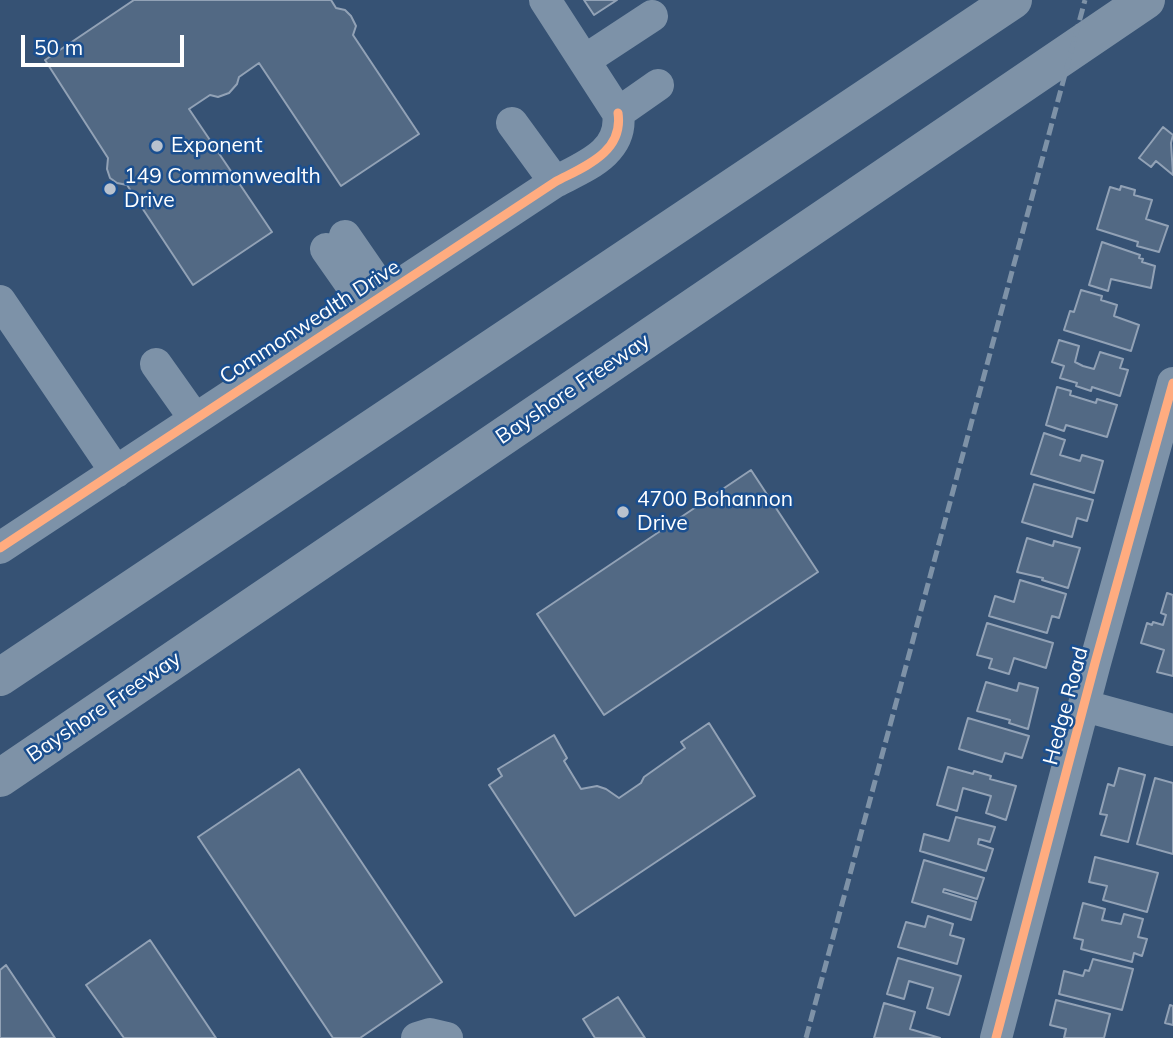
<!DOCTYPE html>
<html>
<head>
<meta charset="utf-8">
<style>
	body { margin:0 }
	#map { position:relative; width:1173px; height:1038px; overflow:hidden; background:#365274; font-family:Mulish,sans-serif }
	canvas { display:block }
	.scale { position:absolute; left:21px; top:35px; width:163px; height:32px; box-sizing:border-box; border:4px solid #fff; border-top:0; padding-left:9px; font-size:21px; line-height:24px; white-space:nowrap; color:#fff; -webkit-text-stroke:5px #1b4f8f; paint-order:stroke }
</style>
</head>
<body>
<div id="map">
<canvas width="1173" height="1038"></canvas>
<div class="scale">50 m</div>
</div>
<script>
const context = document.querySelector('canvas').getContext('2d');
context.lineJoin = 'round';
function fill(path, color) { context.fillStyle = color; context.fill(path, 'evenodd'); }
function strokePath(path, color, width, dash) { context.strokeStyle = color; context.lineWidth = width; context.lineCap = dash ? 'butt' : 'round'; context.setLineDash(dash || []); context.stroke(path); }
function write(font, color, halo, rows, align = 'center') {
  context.font = font + ' Mulish,sans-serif'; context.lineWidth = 5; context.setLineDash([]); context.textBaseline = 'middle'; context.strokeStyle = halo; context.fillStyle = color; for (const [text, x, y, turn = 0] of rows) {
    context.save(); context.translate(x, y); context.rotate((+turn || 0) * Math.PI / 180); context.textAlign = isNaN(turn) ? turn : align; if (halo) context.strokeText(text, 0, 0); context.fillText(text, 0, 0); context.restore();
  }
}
const building = new Path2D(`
	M134 0H331L336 8 345 10 351 16 356 26 353 35 419 134 341 186 259 63 239 77 237 84 229 93 218 97 210 95 189 109 272 232 193 285 127 185 117 183 110 178 107 169 108 158 45 60Z
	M584 0H617L594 15Z
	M1163 127 1173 135 1171 143 1173 175 1156 161 1151 167 1139 158Z
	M1121 186 1135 190 1134 195 1152 200 1146 219 1168 226 1159 252 1137 246 1138 242 1097 229 1110 187 1120 190Z
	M1102 242 1140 255 1139 258 1143 259 1142 262 1155 266 1151 288 1111 279 1108 291 1089 285Z
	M1081 290 1102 296 1101 300 1117 305 1114 316 1139 325 1131 351 1064 330 1070 311 1074 312Z
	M1059 340 1079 346 1075 362 1083 366 1094 369 1100 352 1123 359 1120 368 1128 370 1120 396 1092 387 1091 391 1076 386 1077 383 1060 378 1064 366 1052 362Z
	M1057 387 1071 391 1070 395 1096 403 1097 399 1117 405 1107 437 1066 425 1064 431 1046 425Z
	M1044 433 1065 440 1060 455 1080 461 1082 455 1103 461 1094 493 1031 474Z
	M751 470 818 572 604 715 537 614Z
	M1034 484 1093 500 1087 521 1077 518 1072 537 1022 522Z
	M1027 538 1053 546 1054 541 1080 548 1068 588 1042 580 1043 578 1017 572Z
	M1020 580 1066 594 1059 618 1052 616 1047 633 989 616 995 596 1014 602Z
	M1167 593 1173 595V676L1157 672 1164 650 1141 643 1147 623 1152 625 1153 622 1163 625 1166 615 1161 613Z
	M987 623 1053 643 1046 668 1014 658 1009 674 989 668 992 659 977 655Z
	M986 682 1017 691 1019 683 1038 688 1028 729 1009 723 1010 720 977 711Z
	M968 718 1029 736 1022 758 1005 753 1002 762 959 749Z
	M709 723 755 796 575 916 489 785 502 776 498 769 554 735 567 758 564 761 581 789 597 786 606 789 619 798 641 783 644 777 685 748 681 742Z
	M948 767 973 774 974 771 991 776 990 779 1016 786 1006 820 986 813 991 796 963 788 957 811 937 805Z
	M1119 768 1145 775 1128 842 1101 835 1107 815 1100 814 1108 784 1114 786Z
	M299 769 442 982 360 1038H333L198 837Z
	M1155 778 1173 783V854L1137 844Z
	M956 817 995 827 990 842 979 839 978 844 993 849 986 871 920 851 924 834 949 841Z
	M1095 857 1158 873 1147 912 1103 900 1107 886 1089 882Z
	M924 860 984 878 977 899 944 889 943 892 976 902 971 920 912 902Z
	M1083 903 1105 909 1102 920 1121 924 1124 914 1143 919 1138 937 1147 939 1142 956 1134 953 1132 962 1081 949 1083 940 1074 938Z
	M928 916 953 924 950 935 964 939 957 964 898 947 906 922 925 927Z
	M150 940 216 1038H124L86 985Z
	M898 958 961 976 949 1015 927 1008 933 988 909 981 904 999 887 994Z
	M1093 959 1133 969 1122 1010 1059 994 1064 971 1083 976 1085 970 1089 971Z
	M6 965 55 1038H0V970Z
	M618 997 645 1038H595L583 1019Z
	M1056 1000 1110 1014 1104 1038H1064L1066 1029 1050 1025Z
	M884 1003 915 1012 910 1029 940 1038H874Z
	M1170 1005 1173 1006V1025L1165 1023Z`);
fill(building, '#526984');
strokePath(building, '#92a2b6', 2);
strokePath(new Path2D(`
	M585 60 652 16
	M618 113 658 85
	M512 123 555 182
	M345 236 385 294
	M326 249 366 306
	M0 301 116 472
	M156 364 195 419
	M0 548 555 182C583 167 624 153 618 113L545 0
	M1085 706 1173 730
	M417 1038 430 1034 447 1038
	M996 1038 1095 663 1173 383`), '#7d92a8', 32);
strokePath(new Path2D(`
	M0 677 1013 0
	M0 778 1146 0`), '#7e92a7', 38);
strokePath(new Path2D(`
	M806 1038 1085 0`), '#7e92a7', 5, [12, 5]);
strokePath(new Path2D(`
	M0 548 555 182C583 167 624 153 618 113
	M996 1038 1095 663 1173 383`), '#ffac80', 9);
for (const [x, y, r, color] of [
	[157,146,7,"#b9c2ce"],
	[110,189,7,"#b9c2ce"],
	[623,512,7,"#b9c2ce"]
]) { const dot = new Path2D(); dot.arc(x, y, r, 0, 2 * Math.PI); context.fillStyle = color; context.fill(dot); strokePath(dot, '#1b4f8f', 2.5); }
write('21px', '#fff', '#1b4f8f', [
	["Exponent",171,146],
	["149 Commonwealth",124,177],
	["Drive",124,201],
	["4700 Bohannon",637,500],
	["Drive",637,524]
], 'left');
write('21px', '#fff', '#1b4f8f', [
	["Commonwealth Drive",310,322,-33],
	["Bayshore Freeway",573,389,-34],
	["Hedge Road",1066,706,-75],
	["Bayshore Freeway",104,707,-34]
]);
</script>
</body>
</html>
